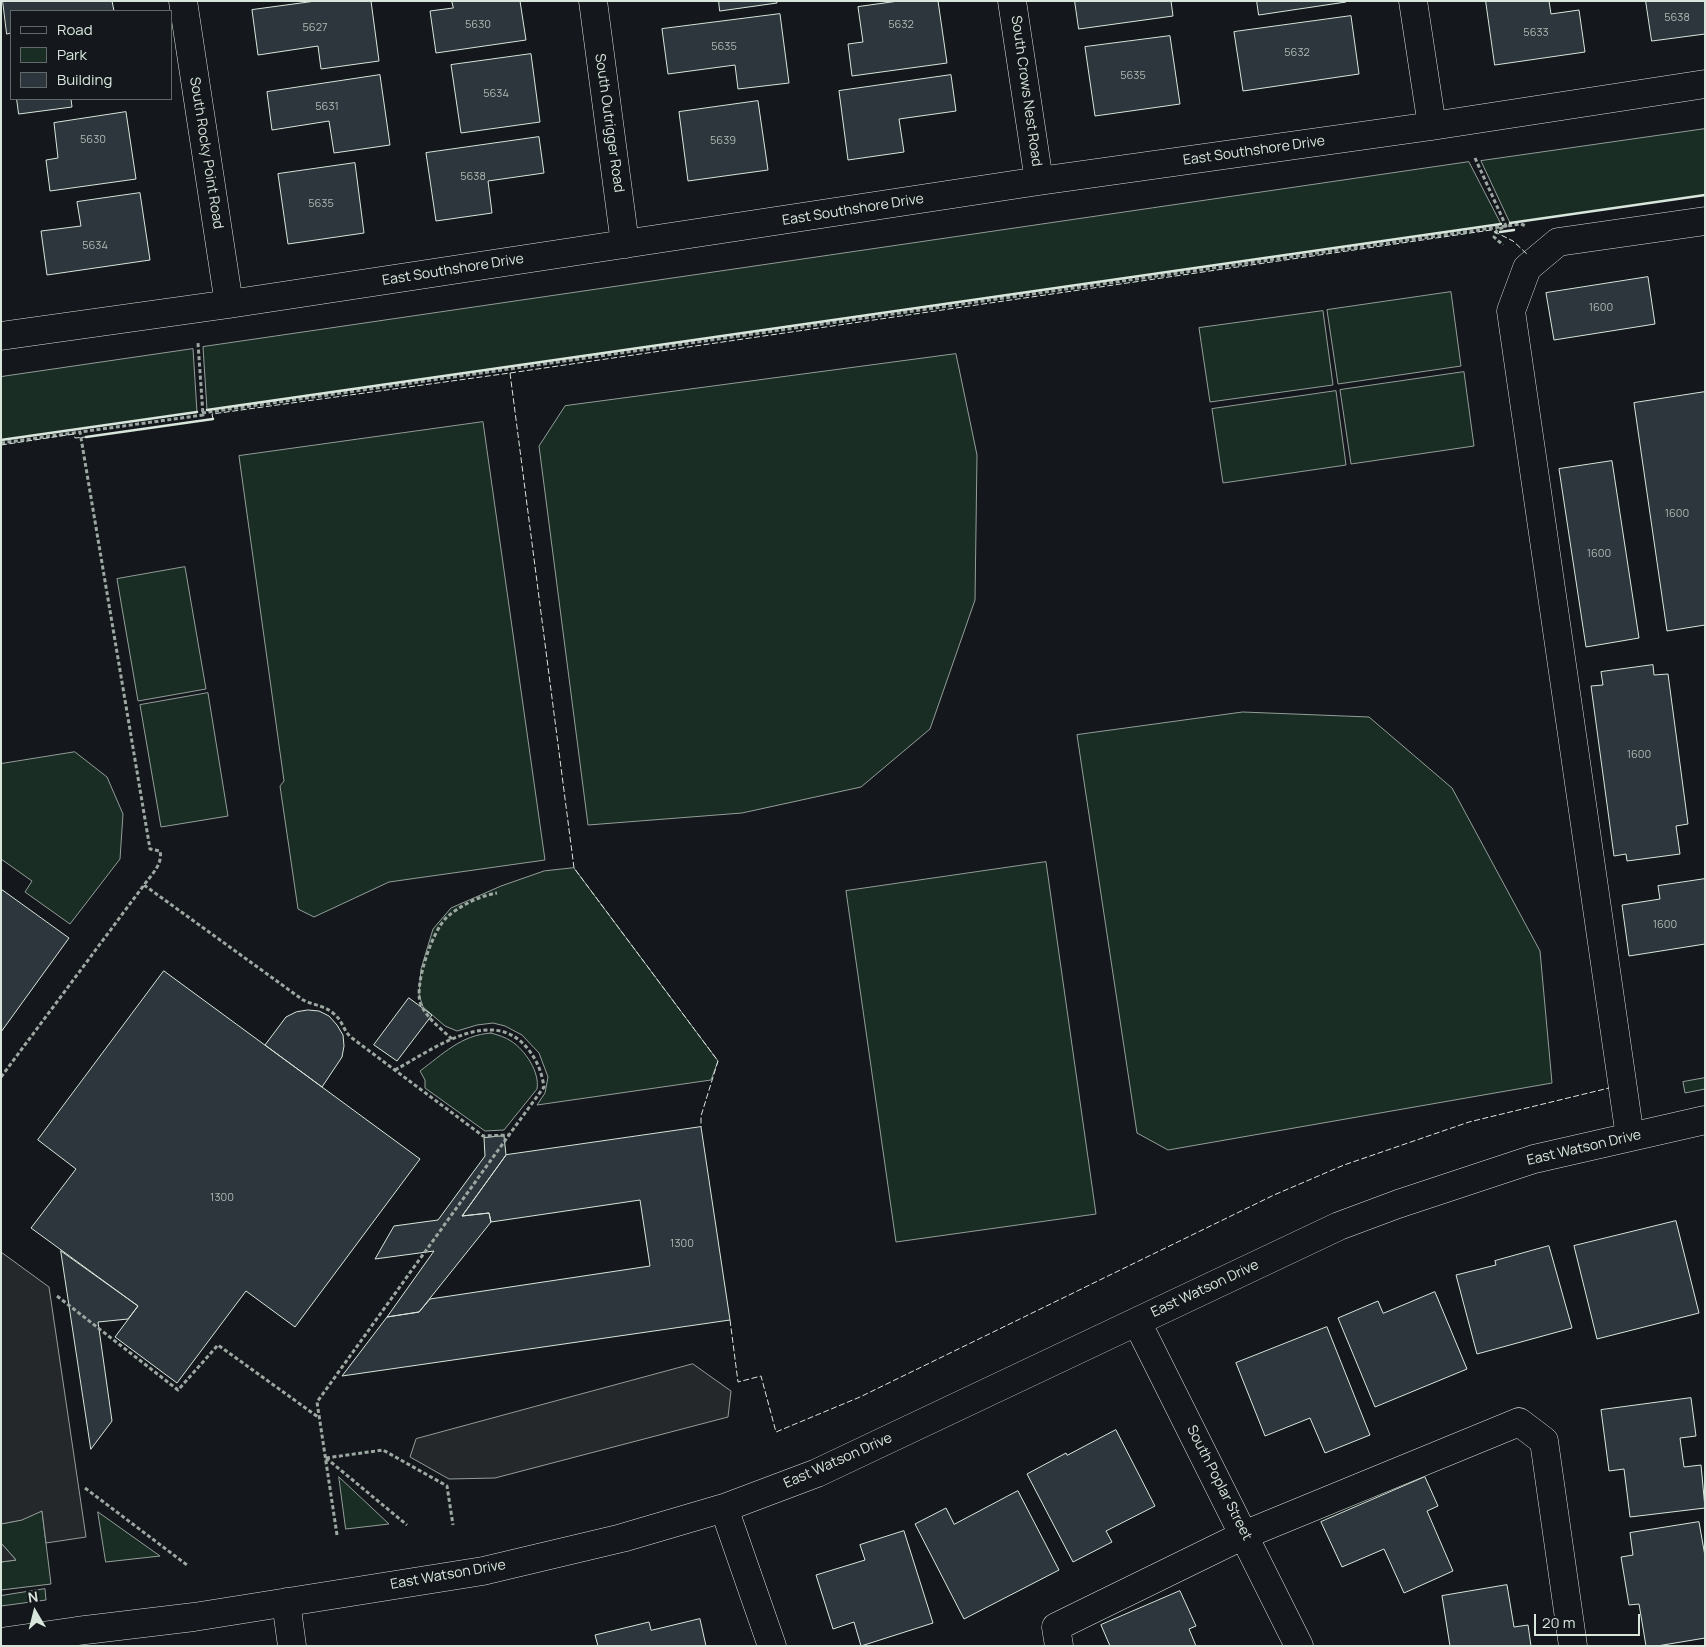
<!DOCTYPE html>
<html>
<head>
<meta charset="utf-8">
<style>
	body { margin:0 }
	#map { position:relative; width:1706px; height:1647px; overflow:hidden; background:#14181c; font-family:Manrope,sans-serif }
	canvas { display:block }
	.frame { position:absolute; inset:0; border:2px solid #d8e6dc; pointer-events:none }
	.legend { position:absolute; left:10px; top:10px; width:162px; height:90px; box-sizing:border-box; background:#14181c; border:1px solid #626a69; margin:0; padding:6px 9px; list-style:none; font-size:15px; color:#d8e6dc }
	.legend li { display:flex; align-items:center; gap:10px; height:25px }
	.legend b { width:25px; border:1px solid #626a69 }
	.north { position:absolute; left:10px; top:1587px; width:50px; height:50px; -webkit-text-stroke:4px #14181c; paint-order:stroke; rotate:352deg; font-size:14px; font-weight:700; line-height:20px; text-align:center; color:#d8e6dc }
	.north::after { content:''; display:block; margin:auto; width:18px; height:22px; background:#d8e6dc; clip-path:polygon(50% 0,100% 100%,50% 72%,0 100%) }
	.scale { position:absolute; left:1534px; top:1614px; width:106px; height:22px; box-sizing:border-box; border:2px solid #d8e6dc; border-top:0; padding-left:6px; font-size:15px; line-height:18px; white-space:nowrap; color:#d8e6dc; -webkit-text-stroke:4px #14181c; paint-order:stroke }
</style>
</head>
<body>
<div id="map">
<canvas width="1706" height="1647"></canvas>
<div class="frame"></div>
<ul class="legend">
<li><b style="height:6px;background:#14181c"></b>Road</li>
<li><b style="height:14px;background:#1a2d24"></b>Park</li>
<li><b style="height:14px;background:#2c363c"></b>Building</li>
</ul>
<div class="north">N</div>
<div class="scale">20 m</div>
</div>
<script>
const context = document.querySelector('canvas').getContext('2d');
context.lineJoin = 'round';
function fill(path, color) { context.fillStyle = color; context.fill(path, 'evenodd'); }
function strokePath(path, color, width, dash) { context.strokeStyle = color; context.lineWidth = width; context.lineCap = dash ? 'butt' : 'round'; context.setLineDash(dash || []); context.stroke(path); }
function write(font, color, halo, rows, align = 'center') {
  context.font = font + ' Manrope,sans-serif'; context.lineWidth = 4; context.setLineDash([]); context.textBaseline = 'middle'; context.strokeStyle = halo; context.fillStyle = color; for (const [text, x, y, turn = 0] of rows) {
    context.save(); context.translate(x, y); context.rotate((+turn || 0) * Math.PI / 180); context.textAlign = isNaN(turn) ? turn : align; if (halo) context.strokeText(text, 0, 0); context.fillText(text, 0, 0); context.restore();
  }
}
const green = new Path2D(`
	M1705 129V195L1510 223 1481 161Z
	M1469 162 1501 224 207 410 203 347Z
	M1451 292 1461 366 1338 384 1327 310Z
	M1323 311 1333 385 1210 402 1199 328Z
	M193 349 197 412 1 440V377Z
	M956 354 977 455 975 600 930 729 861 787 742 813 588 825 539 446 565 406Z
	M1464 372 1474 446 1351 464 1340 390Z
	M1336 391 1346 465 1223 483 1212 409Z
	M483 422 545 860 389 882 314 917 298 909 280 786 284 781 239 456Z
	M185 567 206 689 138 701 117 579Z
	M208 693 228 816 161 827 140 705Z
	M1243 712 1369 717 1452 788 1540 951 1552 1083 1168 1150 1137 1133 1077 735Z
	M75 752 107 777 123 814 120 859 70 924 25 892 32 881 1 859V764Z
	M1046 862 1096 1214 896 1242 846 891Z
	M574 868 718 1061 711 1080 537 1105 545 1093 548 1077 539 1053 522 1035 505 1026 493 1023 477 1025 457 1031 445 1026 423 1007 419 994 421 969 433 929 451 908 501 886 544 871Z
	M491 1033C498 1035 505 1037 511 1041 525 1050 540 1072 537 1089L504 1130 485 1131 425 1088V1080L420 1071C443 1054 461 1035 491 1033Z
	M1705 1078V1089L1685 1093 1683 1082Z
	M339 1477 389 1524 346 1529Z
	M42 1511 51 1584 1 1590V1562L16 1560 1 1543V1524L21 1520Z
	M98 1512 160 1556 106 1562Z
	M45 1589 46 1600 1 1606V1596Z`);
fill(green, '#1a2d24');
strokePath(green, '#939e99', 1);
const parking = new Path2D(`
	M1 1252 49 1287 86 1537 46 1543 42 1511 22 1520 1 1524Z
	M693 1364 731 1391 728 1417 495 1478 449 1479 410 1457 416 1439Z
	M1 1543 16 1560 1 1562Z`);
fill(parking, '#24282b');
strokePath(parking, '#939e99', 1);
const building = new Path2D(`
	M3 1H112L114 11H11V33L7 34Z
	M316 1H371L379 61 321 69 318 46 258 55 252 10Z
	M452 1H520L526 40 436 53 430 11 453 8Z
	M719 1H777V3L720 11Z
	M899 1H938L947 63 852 76 848 44 863 42 858 7Z
	M1075 1H1171L1173 16 1079 29Z
	M1257 1H1346V2L1259 15Z
	M1486 1H1549L1551 14 1579 10 1585 52 1495 65Z
	M1646 1H1705V34L1652 41Z
	M780 14 789 83 738 89 735 65 668 74 662 29Z
	M1351 16 1359 74 1243 91 1234 32Z
	M1170 36 1180 104 1095 116 1085 47Z
	M531 54 540 122 461 133 451 65Z
	M380 75 390 145 334 153 329 121 272 130 267 92Z
	M951 75 956 111 899 119 904 152 848 160 839 91Z
	M17 99H71L72 107 19 114Z
	M758 101 768 170 688 181 679 112Z
	M126 112 136 179 50 191 46 160 58 158 54 123Z
	M539 137 544 173 488 181 492 213 436 221 426 153Z
	M355 163 364 233 288 244 278 174Z
	M140 193 150 260 47 275 41 231 81 226 77 202Z
	M1648 277 1655 324 1554 340 1546 293Z
	M1705 392V625L1667 631 1634 403Z
	M1612 461 1639 638 1586 647 1559 469Z
	M1653 665 1654 675 1668 674 1688 824 1676 826 1680 854 1627 861 1626 854 1614 856 1591 686 1603 685 1601 672Z
	M1705 879V944L1629 956 1622 905 1660 899 1658 886Z
	M1 889 69 938 1 1032Z
	M164 971 420 1159 295 1327 246 1291 177 1383 115 1337 138 1306 31 1228 76 1169 38 1140Z
	M409 998 432 1015 397 1061 374 1045Z
	M308 1010 319 1011 329 1016 337 1025 343 1035 344 1046 342 1057 322 1087 265 1045 286 1017 296 1012Z
	M701 1127 730 1320 342 1376 387 1317 419 1312 430 1299 650 1266 640 1200 491 1222 489 1213 462 1216 506 1155Z
	M504 1136 506 1155 462 1216 489 1213 491 1222 419 1312 387 1317 434 1251 375 1259 394 1226 438 1220 485 1156 484 1138Z
	M1676 1221 1699 1313 1597 1339 1574 1246Z
	M1549 1246 1572 1328 1477 1354 1456 1275 1496 1265 1495 1261Z
	M61 1251 138 1306 128 1319 98 1322 112 1421 91 1449Z
	M1435 1292 1467 1369 1375 1407 1338 1318 1378 1301 1383 1313Z
	M1327 1327 1370 1435 1325 1453 1310 1418 1265 1436 1236 1363Z
	M1691 1398 1696 1436 1680 1438 1684 1467 1701 1465 1705 1508 1630 1517 1624 1469 1609 1471 1601 1410Z
	M1116 1430 1155 1506 1106 1531 1112 1542 1073 1562 1027 1474 1066 1453 1067 1455Z
	M1425 1477 1438 1506 1427 1511 1453 1571 1404 1593 1384 1549 1342 1567 1321 1522Z
	M1018 1491 1059 1570 964 1619 915 1524 946 1508 954 1524Z
	M1699 1522 1705 1556V1638L1657 1646H1646L1639 1604 1629 1605 1621 1557 1633 1555 1630 1533Z
	M904 1531 933 1623 861 1646 854 1622 833 1629 816 1575 865 1560 860 1545Z
	M1507 1585 1514 1627 1528 1625 1531 1646H1450L1442 1596Z
	M1180 1591 1196 1626 1189 1629 1196 1646H1110L1101 1625Z
	M700 1619 706 1646H598L595 1635 649 1622 651 1630Z`);
fill(building, '#2c363c');
strokePath(building, '#d8e6dc', 1);
const minor = new Path2D(`
	M183 1 229 304
	M593 1 625 244
	M1012 1 1039 181
	M1413 1 1432 126
	M1 336 229 304 1039 181 1432 126 1705 84
	M1630 1137 1511 311 1527 268 1558 242 1705 221
	M1137 1322 1299 1646
	M724 1508 772 1646
	M286 1602 292 1646
	M1 1642 77 1631 194 1617 483 1571 622 1538 724 1508 817 1473 1339 1226 1398 1204 1534 1159 1705 1120
	M1059 1646 1056 1627 1244 1535 1519 1422 1544 1441 1573 1646`);
strokePath(minor, '#d8e6dc', 29);
strokePath(new Path2D(`
	M1475 158 1506 226 1497 230 1494 237 1503 245
	M202 413 1506 226 1521 224 1526 226
	M1 443 80 432
	M144 885 303 1000C313 1005 326 1006 334 1014 343 1021 343 1031 352 1038 396 1071 439 1103 483 1136L509 1135 544 1087C542 1073 537 1060 528 1049 492 1004 432 1050 395 1070
	M452 1039C441 1029 428 1019 421 1005 413 987 432 932 446 918 459 906 479 896 497 893
	M1 1077 144 885C152 874 163 864 160 851L150 849 80 432 203 415 198 343
	M57 1296 178 1390 218 1345 318 1417
	M326 1458 383 1450 447 1486 453 1525
	M326 1458 407 1525
	M85 1488 187 1565
	M337 1535 317 1402 509 1135`), '#9da8a2', 3, [4, 2.5]);
strokePath(minor, '#14181c', 28);
strokePath(new Path2D(`
	M510 373 574 868 718 1061 701 1116V1127
	M213 419 212 414 510 373 1491 230 1513 241 1528 255
	M1 445 74 434 75 438 86 437
	M730 1320 738 1382 761 1376 776 1432 860 1397 1274 1195 1344 1165 1469 1122 1609 1088`), '#d8e6dc', 1, [6, 2.5]);
strokePath(new Path2D(`
	M1510 223 1705 195
	M1500 232 1514 230
	M207 410 1501 224
	M86 437 213 419
	M1 440 197 412`), '#d8e6dc', 2.5);
write('11px', '#adbab4', null, [
	["5638",1677,18],
	["5630",478,25],
	["5632",901,25],
	["5627",315,28],
	["5633",1536,33],
	["5635",724,47],
	["5632",1297,53],
	["5635",1133,76],
	["5634",496,94],
	["5631",327,107],
	["5630",93,140],
	["5639",723,141],
	["5638",473,177],
	["5635",321,204],
	["5634",95,246],
	["1600",1601,308],
	["1600",1677,514],
	["1600",1599,554],
	["1600",1639,755],
	["1600",1665,925],
	["1300",222,1198],
	["1300",682,1244]
]);
write('14px', '#d8e6dc', '#14181c', [
	["South Crows Nest Road",1026,91,82],
	["South Outrigger Road",609,123,82],
	["East Southshore Drive",1254,151,-8],
	["South Rocky Point Road",206,153,81],
	["East Southshore Drive",853,210,-9],
	["East Southshore Drive",453,270,-9],
	["East Watson Drive",1584,1148,-13],
	["East Watson Drive",1205,1289,-25],
	["East Watson Drive",838,1461,-24],
	["South Poplar Street",1219,1483,63],
	["East Watson Drive",448,1575,-10]
]);
</script>
</body>
</html>
